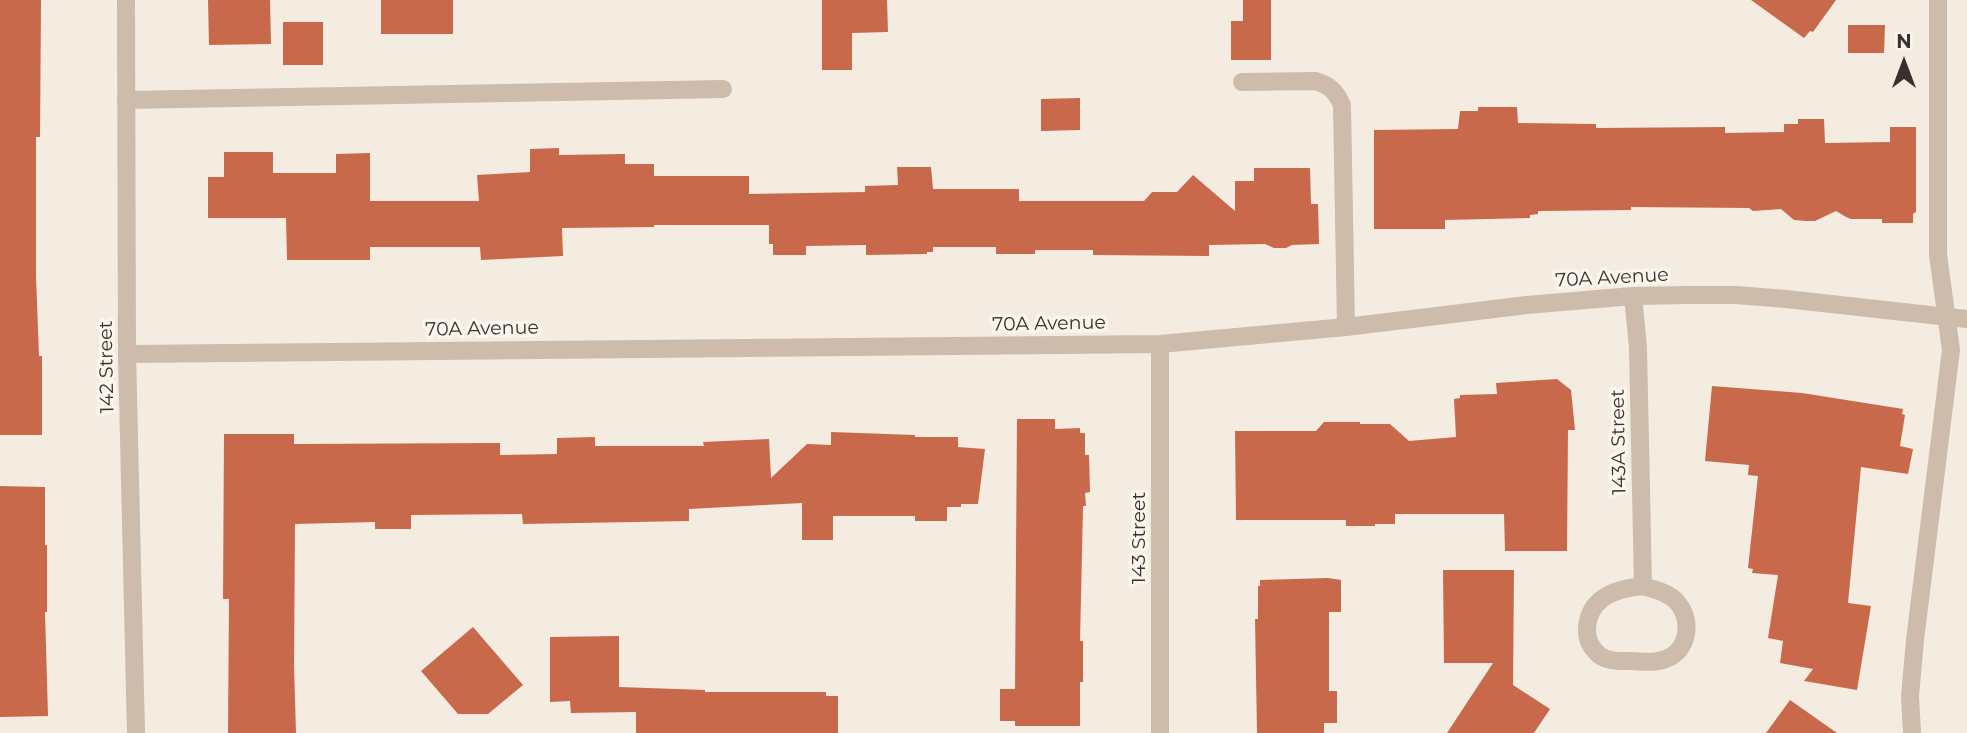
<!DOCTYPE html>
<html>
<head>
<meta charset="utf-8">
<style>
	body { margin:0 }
	#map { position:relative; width:1967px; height:733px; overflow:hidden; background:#f4ebe1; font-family:Montserrat,sans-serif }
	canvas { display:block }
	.north { position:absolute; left:1869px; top:28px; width:70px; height:70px; -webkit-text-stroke:5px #fbf5ee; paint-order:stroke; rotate:0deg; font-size:19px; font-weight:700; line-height:28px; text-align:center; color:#3b302b }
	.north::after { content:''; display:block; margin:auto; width:24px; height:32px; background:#3b302b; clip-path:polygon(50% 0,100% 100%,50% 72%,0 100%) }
</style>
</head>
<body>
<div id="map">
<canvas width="1967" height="733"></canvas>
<div class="north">N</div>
</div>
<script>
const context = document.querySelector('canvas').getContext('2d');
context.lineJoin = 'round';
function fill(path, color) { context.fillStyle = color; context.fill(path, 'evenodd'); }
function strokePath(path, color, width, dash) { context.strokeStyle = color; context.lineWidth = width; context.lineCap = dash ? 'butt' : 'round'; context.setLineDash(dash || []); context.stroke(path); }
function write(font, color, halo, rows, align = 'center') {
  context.font = font + ' Montserrat,sans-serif'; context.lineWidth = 7; context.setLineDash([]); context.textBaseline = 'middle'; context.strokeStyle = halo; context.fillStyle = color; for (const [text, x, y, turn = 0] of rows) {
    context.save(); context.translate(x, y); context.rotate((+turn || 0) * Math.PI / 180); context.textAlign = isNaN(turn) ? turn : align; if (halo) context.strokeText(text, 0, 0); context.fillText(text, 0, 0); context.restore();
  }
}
fill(new Path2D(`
	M0 0H41L40 137H36V276L39 356H42V435H0Z
	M208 0H270L271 44 209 45Z
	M381 0H453V34H381Z
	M822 0H887L888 32 852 33V70H822Z
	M1243 0H1271V60H1231V21H1243Z
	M1751 0H1836L1813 32 1810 31 1804 38Z
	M283 22H323V65H283Z
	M1848 25H1885L1884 53H1848Z
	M1080 98V130L1041 131V99Z
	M1478 107H1517L1518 123 1596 124V128L1725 127V133L1784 132V124H1798V119H1824L1825 143 1890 142V127H1916V212L1913 214V223H1882V219H1851L1846 217 1836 211 1815 221H1806L1794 220 1781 209 1753 211 1749 208 1631 207V210L1538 211V214L1530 215V218L1445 220V229H1374V130L1458 129 1460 111H1478Z
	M559 148V155L625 154V164H654V176H749V194L865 192V186L898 185 897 167H931L933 189H1019V201H1144L1152 192H1177L1193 175 1235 211V181H1254V168H1310L1311 204H1318L1319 244 1292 245 1286 248H1274L1265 244 1209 245V256L1093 255V250H1035V254H996V247H933V252H927V254L866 255V245L806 246V255H773V244H769V225H654V227L562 228 563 256 481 260 480 247H370V260H287L286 218H208V177H224V152H273V173H336V154L370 153V201H479L477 175 530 172V149Z
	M1557 379 1571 390 1575 430H1568L1567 551H1505L1504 514H1395V524H1375V526H1346V520H1236L1235 431H1316L1324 422H1360V424H1390L1409 441 1456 437 1454 399 1460 398V395L1497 394 1496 383Z
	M1712 386 1802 393 1903 409 1902 414 1905 415 1900 446 1913 449 1908 474 1861 467 1848 603 1871 606 1857 690 1804 681 1813 669 1780 663 1783 641 1768 638 1778 575 1752 573 1753 569 1748 568 1758 476 1748 475 1749 465 1705 461Z
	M1017 419H1055V429L1080 428V433H1085V455H1089L1090 492 1085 493 1086 506H1083L1080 641H1083V682H1080V726H1015V721H1000V689H1015Z
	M831 432 915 435V437H958V447L985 449 978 504H961V507H947V521H915V516H833V540H802V503L689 509V521L523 524 522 514 411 515V529H375V522L295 524 294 666 296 733H228L229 599H223L224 434H294V444L500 443V455L557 454V438L595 437V446H704L703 442 769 439 771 478 807 444 831 445Z
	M0 486 45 487V545H47V612H45L48 716 0 717Z
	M1443 570H1514L1513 685 1550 709 1534 733H1447L1493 663H1444Z
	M1328 578 1341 580V612H1329V691H1337V723H1324V733H1257L1255 619H1258V586H1260V580Z
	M473 627 523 685 488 714H458L421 671Z
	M619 636V687L705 690V692H826V696H838V733H636V712L571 713 570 701 550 702V637Z
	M1790 700 1837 733H1766Z`), '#c8694b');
strokePath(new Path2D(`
	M1242 82 1315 81C1329 85 1336 91 1342 105L1346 327
	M126 100 723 89
	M1912 733 1910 696 1915 640 1951 350 1938 255V0`), '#cdbbac', 18);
strokePath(new Path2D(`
	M126 0 127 354 136 733
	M1633 296 1638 347 1643 586
	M127 354 1160 344 1346 327 1527 305 1633 296 1688 295H1736L1786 299 1967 319
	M1643 586C1655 590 1668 592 1677 602 1695 623 1687 657 1658 661 1650 663 1640 661 1631 661 1618 661 1605 662 1596 652 1581 637 1586 611 1602 599 1613 590 1629 588 1643 586Z
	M1160 733V344`), '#cdbbac', 18);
write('19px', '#3b302b', '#fbf5ee', [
	["70A Avenue",1612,278,-3],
	["70A Avenue",1049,324,-1],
	["70A Avenue",482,329,-1],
	["142 Street",107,367,-91],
	["143A Street",1619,442,-91],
	["143 Street",1139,538,-90]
]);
</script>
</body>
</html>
